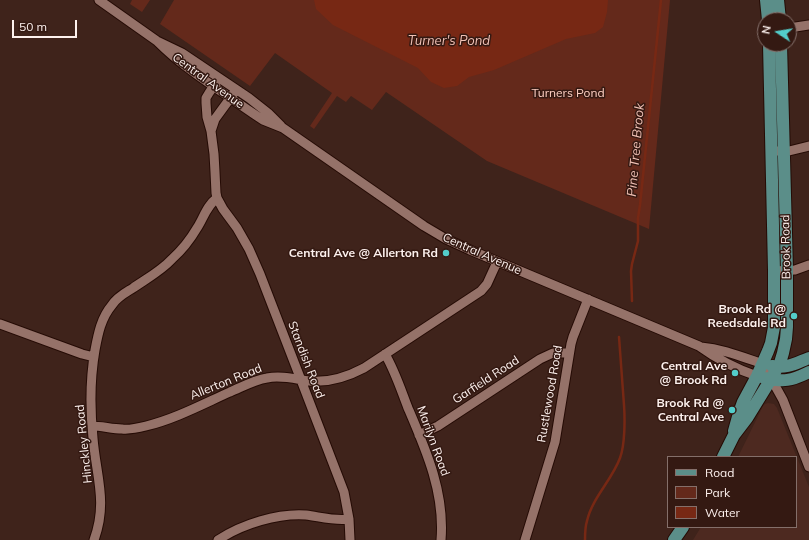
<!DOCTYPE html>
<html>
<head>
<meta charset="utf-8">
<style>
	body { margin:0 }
	#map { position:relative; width:809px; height:540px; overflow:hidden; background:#3f231b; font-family:Mulish,sans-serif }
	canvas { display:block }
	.legend { position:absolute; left:667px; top:456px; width:130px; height:72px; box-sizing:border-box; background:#341912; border:1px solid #846f6a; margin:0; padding:5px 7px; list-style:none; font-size:12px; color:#fdf1ee }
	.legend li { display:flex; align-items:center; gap:8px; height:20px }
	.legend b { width:20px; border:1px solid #846f6a }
	.north { position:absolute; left:757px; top:12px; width:40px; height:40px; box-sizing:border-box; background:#341912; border:1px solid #846f6a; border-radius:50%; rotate:282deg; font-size:11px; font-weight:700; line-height:16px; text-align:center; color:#fdf1ee }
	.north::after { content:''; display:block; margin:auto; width:14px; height:18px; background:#53cdca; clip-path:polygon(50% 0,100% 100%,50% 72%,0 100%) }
	.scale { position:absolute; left:12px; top:20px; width:65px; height:18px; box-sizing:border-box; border:2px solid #fdf1ee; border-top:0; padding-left:5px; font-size:12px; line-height:14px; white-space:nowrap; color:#fdf1ee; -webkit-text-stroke:3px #341912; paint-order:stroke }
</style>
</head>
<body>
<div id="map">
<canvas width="809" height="540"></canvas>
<ul class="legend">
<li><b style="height:5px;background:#5b8e89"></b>Road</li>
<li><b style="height:11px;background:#64291b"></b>Park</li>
<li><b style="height:11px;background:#772814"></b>Water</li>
</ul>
<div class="north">N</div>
<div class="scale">50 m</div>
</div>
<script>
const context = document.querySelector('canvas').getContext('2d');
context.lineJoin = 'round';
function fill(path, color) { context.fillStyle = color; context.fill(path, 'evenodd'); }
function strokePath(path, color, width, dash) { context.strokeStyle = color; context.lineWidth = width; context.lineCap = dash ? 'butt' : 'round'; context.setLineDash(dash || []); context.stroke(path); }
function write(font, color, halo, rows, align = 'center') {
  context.font = font + ' Mulish,sans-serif'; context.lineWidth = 3; context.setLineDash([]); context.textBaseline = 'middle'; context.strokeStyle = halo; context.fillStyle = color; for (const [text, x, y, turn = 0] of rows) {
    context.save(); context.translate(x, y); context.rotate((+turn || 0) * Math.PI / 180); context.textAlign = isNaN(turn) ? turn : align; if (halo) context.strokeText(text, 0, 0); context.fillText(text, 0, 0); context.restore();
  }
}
fill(new Path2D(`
	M768 403 774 404 777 408 809 487V540H693L701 527H796V457H738L763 406 765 404Z`), '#4d2920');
fill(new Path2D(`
	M132 0H150L142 12 130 4Z
	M174 0H670L649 229 487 161 386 92 372 110 351 96 346 102 337 96 314 129 310 126 332 93 275 53 250 86 160 24Z`), '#64291b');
fill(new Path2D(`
	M314 0H608L607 12 603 27 595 33 566 39 494 70 469 77 457 86 444 88 431 82 418 68 333 25 316 9Z`), '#772814');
strokePath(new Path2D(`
	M632 301 631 271 632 264 638 241V218L640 205 659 20 661 0
	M585 540C585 534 585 527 587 521 592 498 612 480 620 458 625 445 625 419 624 405L619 337`), '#772814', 2.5);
const minor = new Path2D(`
	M99 0 157 41 182 53 249 98 268 113 281 126
	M789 28 809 25
	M157 41C186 70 221 91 254 114L263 120 283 128 424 226 446 239 470 250 699 346C717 359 736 369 757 376
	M219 78 209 93 206 98V103L207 117 211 131 214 154 215 172 216 193 217 198 223 209 237 228 249 249 260 274 301 380 344 492 349 519 350 540
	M211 131 215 119 234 93
	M772 151H789L809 146
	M774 271 795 270 809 265
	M0 324 82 354 94 357
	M701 347C723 349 742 357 763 364L783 400 809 467
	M385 354C395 371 401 390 408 408 426 450 445 493 441 540
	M92 426C102 426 112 429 122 429 130 430 138 428 146 426 175 419 203 404 230 392 242 387 254 380 267 378 281 375 295 379 309 381 329 383 347 377 364 368L481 291 487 284 497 262
	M419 435 438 426 540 359 553 353H569
	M94 540C108 502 96 476 93 438 90 409 90 379 95 350 98 334 101 318 112 305 117 297 125 293 133 288 146 279 161 271 172 259 182 250 190 240 197 228 203 219 207 205 217 198
	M218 540C242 524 278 513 306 515 321 517 335 521 349 519
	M525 540 555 442 571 344 573 337 588 299`);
const major = new Path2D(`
	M766 0 768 20
	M778 0 780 20
	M772 366C787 369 796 363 809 358
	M764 378C784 382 791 381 809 372
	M734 431 739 413 743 402 757 376 768 351 771 343 774 327V271L769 44
	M723 457 734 435 747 418 771 379 780 363 783 353 786 339 787 327V271L781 44
	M674 540 683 527`);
strokePath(minor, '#250b05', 11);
strokePath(major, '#250b05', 14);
strokePath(minor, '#957269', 9);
strokePath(major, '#5b8e89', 12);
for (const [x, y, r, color] of [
	[446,253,4,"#53cdca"],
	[794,316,4,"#53cdca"],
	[735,373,4,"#53cdca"],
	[732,410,4,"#53cdca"]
]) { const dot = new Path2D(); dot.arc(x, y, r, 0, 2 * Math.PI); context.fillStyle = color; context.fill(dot); strokePath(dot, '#341912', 1.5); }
write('12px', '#fdf1ee', '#341912', [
	["Central Avenue",208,81,36],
	["Brook Road",786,247,-91],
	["Central Avenue",482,254,24],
	["Standish Road",306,360,69],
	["Garfield Road",486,380,-33],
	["Allerton Road",226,382,-22],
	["Rustlewood Road",550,394,-80],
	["Marilyn Road",433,441,70],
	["Hinckley Road",84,444,-96]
]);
write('12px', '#fecec1', '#341912', [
	["Turners Pond",568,93]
]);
write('bold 12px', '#fdf1ee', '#341912', [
	["Central Ave @ Allerton Rd",438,253],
	["Brook Rd @",786,309],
	["Reedsdale Rd",786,323],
	["Central Ave",727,366],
	["@ Brook Rd",727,380],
	["Brook Rd @",724,403],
	["Central Ave",724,417]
], 'right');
write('italic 13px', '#f1c1b5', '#341912', [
	["Turner's Pond",449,41],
	["Pine Tree Brook",636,150,-85]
]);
</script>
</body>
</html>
